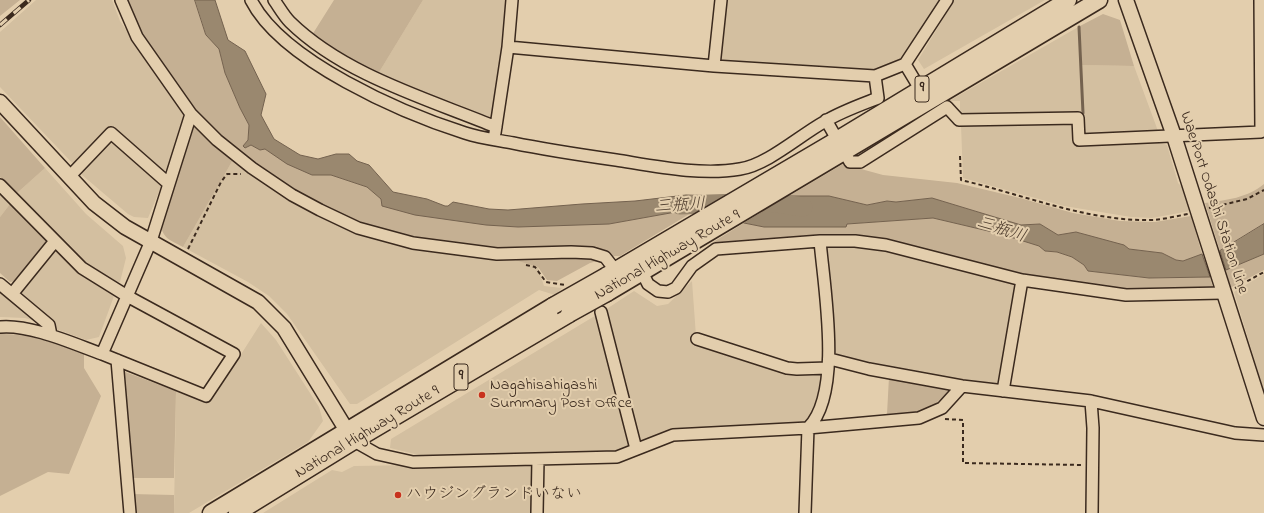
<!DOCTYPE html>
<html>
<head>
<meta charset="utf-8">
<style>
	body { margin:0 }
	canvas { display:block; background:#e3cead }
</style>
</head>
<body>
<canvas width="1264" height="513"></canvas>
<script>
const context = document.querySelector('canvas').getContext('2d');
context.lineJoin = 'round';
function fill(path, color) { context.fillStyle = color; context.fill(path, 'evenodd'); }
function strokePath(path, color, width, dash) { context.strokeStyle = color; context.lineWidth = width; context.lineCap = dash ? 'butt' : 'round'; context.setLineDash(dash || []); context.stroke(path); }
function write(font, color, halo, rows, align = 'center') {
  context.font = font + ' "Indie Flower","Klee One",sans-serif'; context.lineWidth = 4; context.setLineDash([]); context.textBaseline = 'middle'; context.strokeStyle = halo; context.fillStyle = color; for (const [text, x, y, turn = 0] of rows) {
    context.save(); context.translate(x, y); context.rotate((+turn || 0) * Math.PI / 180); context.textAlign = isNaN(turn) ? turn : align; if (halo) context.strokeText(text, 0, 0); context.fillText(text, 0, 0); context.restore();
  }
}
fill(new Path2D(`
	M36 0H112L120 21 184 115 167 170 161 171 112 126 76 167 0 87V32Z
	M423 0H507L504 38 491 119 485 121 378 74Z
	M725 0H941L900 61 875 71 863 73 724 61 719 56Z
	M953 0H1045L924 69 918 60 951 6Z
	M1080 26 1083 65 1134 66 1158 131 1084 136 1083 114 960 115V101H949Z
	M1074 123 1076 142 1152 140 1167 145 1178 183 1182 187 1190 211 1152 218 1131 217 1064 206 963 178 961 125Z
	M113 140 159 182 161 187 148 218 134 217 128 214 82 175V171L108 141Z
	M234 158 552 256 538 267 544 286 562 288 555 295 539 290 357 404H350L287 314 269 296 248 282 183 247Z
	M45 168 86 214 123 246 126 258 120 282 115 283 88 269 16 194Z
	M0 194 10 204 0 217Z
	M826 243 883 247 1014 281 1018 287 1000 382 996 384 904 373 850 361 833 352 830 328Z
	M54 249H58L113 291 114 296 99 337 86 340 56 329 17 296Z
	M1264 274V391L1234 292Z
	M692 281 696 336 775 363 826 366 820 397 812 419 806 425 700 428 638 444 605 310 634 291 657 306 668 304Z
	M0 287 43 323 25 318 0 317Z
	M598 314 631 447 613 451 423 456 390 448 391 439Z
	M261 323 276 340 319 407 323 421 308 442 189 513H174L176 391 210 403Z
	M535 463 533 513H263L332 470 342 472 354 466Z`), '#d3bfa0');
fill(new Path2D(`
	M0 0H20L0 16Z
	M123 0H195L206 35 219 49 225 73 240 108 249 125 248 140 243 146 245 148 251 145 260 150 265 149 312 175H331L367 187 381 199 575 224H609L687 210H696L620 256H615L590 263 557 281 547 280 538 267 483 250 412 241 343 220 251 165 192 111 136 29Z
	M334 0H423L378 74 345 58 312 35Z
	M1103 14 1120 20 1134 66 1082 65 1080 26Z
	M0 117 45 168 16 194 0 177Z
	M194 123 225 155 234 158 183 247C170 240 163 239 160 223Z
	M843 164 883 175 957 183 1020 198 1073 213 1120 221 1155 222 1191 216 1202 254 1183 261 1176 260 1162 253 1129 249 1077 232 1058 235 1040 224 1021 225 932 198 896 202 887 201 867 205 829 196H789Z
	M1264 184V224L1220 251 1205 203C1227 200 1247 198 1264 184Z
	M10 204 47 240V244L16 281 10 282 0 273V217Z
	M933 218 1001 234 1039 246 1045 251 1057 252 1072 257 1084 265 1089 271 1149 278 1210 277 1213 288 1112 290 1043 281 891 244 764 241 710 244 744 223 764 227 847 224Z
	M1264 254V270L1230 288 1226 270Z
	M0 334C29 333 57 344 84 354V368L101 396 69 474 48 472 0 496Z
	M120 370 176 391 174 478H131Z
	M889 377 953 388 927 411 887 414Z
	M131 494 174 495V513H133Z`), '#c5b093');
const water = new Path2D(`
	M195 0H215L228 40 245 51 266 94 261 115 274 139 300 155 318 159 336 154H349L357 161 369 165 393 192 427 199 445 206H448L453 202 489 209 508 210 582 204 635 201 686 195 718 196 696 210H687L609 224 518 227 486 225 415 215 382 206 381 199 367 187 331 175H312L287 164 265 149 260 150 251 145 245 148 243 146 248 140 249 125 240 108 225 73 219 49 206 35Z
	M789 196H829L867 205 887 201 896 202 932 198 1021 225 1040 224 1058 235 1076 232 1124 245 1129 249 1162 253 1176 260 1183 261 1202 254 1210 277 1149 278 1088 271 1084 265 1072 257 1057 252 1045 251 1039 246 1001 234 933 218 847 224 846 227H764L744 223Z
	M1264 224V254L1226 270 1220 251Z`);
fill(water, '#9a886f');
strokePath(water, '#74624f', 1);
fill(new Path2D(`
	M788 194H792L742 224 743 222Z`), '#e3cead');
strokePath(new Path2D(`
	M1079 27 1083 113`), '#74624f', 3);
strokePath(new Path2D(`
	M680 205 769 202 803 207`), '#9a886f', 19);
const minor = new Path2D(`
	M121 0 137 37 191 114 217 140 252 168 292 195 320 210 358 228 413 243 497 254 571 252 592 253 605 257 616 271
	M251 0C282 61 402 113 465 133 480 138 497 140 513 143 547 150 581 155 616 160 654 166 701 176 740 169 767 165 799 136 824 122 840 112 860 105 878 98L875 76
	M274 0C279 7 284 16 290 22 344 75 428 99 496 127
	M512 0 508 47 714 66 875 76 905 64 947 0
	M905 64 923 94
	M714 66 721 0
	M826 120 850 162H860L947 107 959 120 1078 118 1079 140 1261 132 1260 0
	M495 133 508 47
	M69 177 111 133 169 184
	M0 185 82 268 127 296 234 354 206 396 102 354
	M820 241H855L886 245 1022 280 1126 295 1223 293
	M642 272 648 284 658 291 668 292 676 288 692 266 716 249 820 241C824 288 843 393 808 428L805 513
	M0 284 49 325 51 335
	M12 294 55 241
	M601 312 636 449
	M0 327C30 324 74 344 102 354L151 241 191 114
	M697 339 787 368 797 369 828 368
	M830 359 869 369 962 386 1091 401 1235 433 1264 435
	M117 360 130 513
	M1003 391 1022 280
	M1091 401 1093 428 1092 513
	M354 441 377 454 413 462 617 457 673 435 808 428 919 418 942 408 962 386
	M537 513 538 459`);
const major = new Path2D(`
	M1126 0 1174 136 1264 418
	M0 102 94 203 125 227 258 302 284 328 352 439`);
const highway = new Path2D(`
	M606 276 837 140 1068 0
	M607 293 1099 0
	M211 513 553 306
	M237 513 354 441 569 314`);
strokePath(minor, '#3b2a1e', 14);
strokePath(major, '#3b2a1e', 17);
strokePath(highway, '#3b2a1e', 19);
strokePath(new Path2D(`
	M960 156 961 180C1025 195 1088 222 1154 220 1165 219 1177 216 1188 214
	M1209 208 1247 199 1264 190
	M188 249 221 182 227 174H241
	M526 265 535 267 546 282 565 285
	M1235 288 1264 272
	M945 419 963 420V463L1083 465`), '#3b2a1e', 2, [4, 3]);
strokePath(minor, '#e3cead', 11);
strokePath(major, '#e3cead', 14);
strokePath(highway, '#e3cead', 16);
const rail = new Path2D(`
	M0 25 29 0`);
strokePath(rail, '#3b2a1e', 4.5);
strokePath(rail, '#e3cead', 3, [9]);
const highwayBridge = new Path2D(`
	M553 306 606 276
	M569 314 607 293`);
strokePath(highwayBridge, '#3b2a1e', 19, []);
strokePath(highwayBridge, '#e3cead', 16);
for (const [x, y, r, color] of [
	[482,395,4,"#c8321e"],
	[398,495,4,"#c8321e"]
]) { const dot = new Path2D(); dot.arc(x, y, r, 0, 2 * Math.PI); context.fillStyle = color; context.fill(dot); strokePath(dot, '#e3cead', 1.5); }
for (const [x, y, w] of [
	[922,89,14],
	[461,377,14]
]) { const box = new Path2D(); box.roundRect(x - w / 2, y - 13, w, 26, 3); context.fillStyle = '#e3cead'; context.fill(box); strokePath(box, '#3b2a1e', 1); }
write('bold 15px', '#3b2a1e', null, [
	["9",922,89],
	["9",461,377]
]);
write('16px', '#3b2a1e', '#e3cead', [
	["Wae Port Odashi Station Line",1213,203,72],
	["National Highway Route 9",668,256,-30],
	["National Highway Route 9",368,433,-31]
]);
write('16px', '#3b2a1e', '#e3cead', [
	["Nagahisahigashi",490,386],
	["Summary Post Office",490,404],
	["ハウジングランドいない",406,495]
], 'left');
write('italic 17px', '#4e3d2e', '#e3cead', [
	["三瓶川",680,207,-3],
	["三瓶川",1001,231,18]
]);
</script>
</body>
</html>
